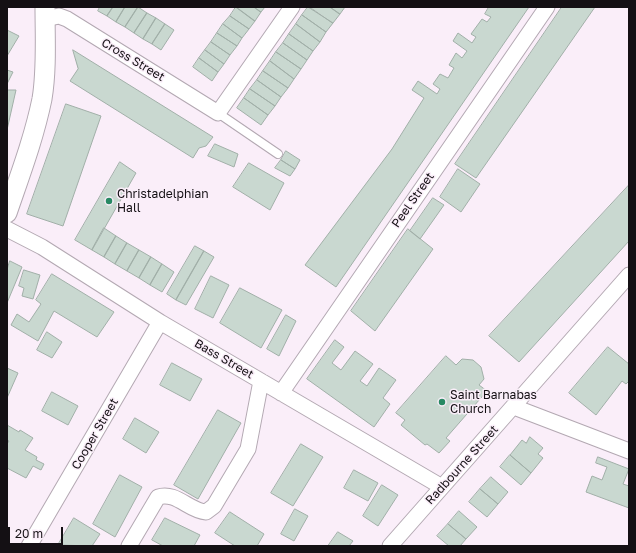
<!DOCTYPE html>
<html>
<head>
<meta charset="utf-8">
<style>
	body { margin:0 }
	#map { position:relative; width:636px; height:553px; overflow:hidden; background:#faeef9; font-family:"Golos Text",sans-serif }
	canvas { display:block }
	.frame { position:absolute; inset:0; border:8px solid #141014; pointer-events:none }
	.scale { position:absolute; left:8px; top:527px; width:55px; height:18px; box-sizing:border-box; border:2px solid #141014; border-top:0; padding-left:5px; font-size:12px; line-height:14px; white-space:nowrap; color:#141014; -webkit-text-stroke:3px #faeef9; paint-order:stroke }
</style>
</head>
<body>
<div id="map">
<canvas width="636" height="553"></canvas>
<div class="frame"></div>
<div class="scale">20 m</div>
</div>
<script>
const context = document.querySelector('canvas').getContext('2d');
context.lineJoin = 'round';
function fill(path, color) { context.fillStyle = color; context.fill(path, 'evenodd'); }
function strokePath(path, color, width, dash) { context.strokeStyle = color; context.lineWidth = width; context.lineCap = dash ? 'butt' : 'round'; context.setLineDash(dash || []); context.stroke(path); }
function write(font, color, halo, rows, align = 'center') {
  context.font = font + ' "Golos Text",sans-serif'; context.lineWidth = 3; context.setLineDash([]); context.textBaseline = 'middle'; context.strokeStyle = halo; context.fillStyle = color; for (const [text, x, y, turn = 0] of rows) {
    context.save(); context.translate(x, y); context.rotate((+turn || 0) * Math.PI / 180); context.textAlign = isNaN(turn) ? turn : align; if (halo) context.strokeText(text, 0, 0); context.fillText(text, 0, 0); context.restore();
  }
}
const building = new Path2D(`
	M100 7H113L107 16 98 11Z
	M113 7H125L116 22 107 16Z
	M125 7H138L125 27 116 22Z
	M138 7 147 13 134 33 125 27Z
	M236 7 255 21 249 29 230 16Z
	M236 7H254L261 12 255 21Z
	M254 7H265L261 12Z
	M308 7 333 23 326 32 302 15Z
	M310 7H330L340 14 333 23Z
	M330 7H345L340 14Z
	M489 7H529L336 287 305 265 392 149 424 98 412 90 418 81 437 94 440 89 433 84 440 74 448 78 454 68 449 65 456 53 462 58 467 51 453 41 458 33 472 43 476 37 471 34 482 19 487 22 491 17 485 14Z
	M562 7H595L476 178 455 164Z
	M147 13 156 18 143 39 134 33Z
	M302 15 326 32 320 42 296 24Z
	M230 16 249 29 242 38 223 24Z
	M156 18 165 24 152 44 143 39Z
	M165 24 174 30 161 50 152 44Z
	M223 24 242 38 237 46 217 33Z
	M296 24 320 42 313 51 289 34Z
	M7 30 19 36 7 56Z
	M217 33 237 46 230 55 211 42Z
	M289 34 313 51 307 60 283 43Z
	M211 42 230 55 224 64 205 50Z
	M283 43 307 60 301 69 276 52Z
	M73 50 213 137 206 146 199 148 193 158 70 81 78 69Z
	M205 50 224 64 218 72 199 58Z
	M276 52 301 69 294 79 270 61Z
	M199 58 218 72 212 81 193 67Z
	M270 61 294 79 288 88 263 71Z
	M7 70 13 72 7 84Z
	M263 71 288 88 281 97 257 80Z
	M257 80 281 97 275 106 250 89Z
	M250 89 275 106 268 115 244 98Z
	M7 90H16L7 130Z
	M244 98 268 115 261 125 237 108Z
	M66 104 101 116 63 226 27 214Z
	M215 144 238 154 234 167 208 156Z
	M286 151 300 160 295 169 281 160Z
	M281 160 295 169 290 176 275 168Z
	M120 162 136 173 92 250 75 240Z
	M249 163 284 183 270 210 233 187Z
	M458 169 480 184 461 212 440 197Z
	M629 185V241L519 362 489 336Z
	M433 198 444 205 420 239 410 231Z
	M104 228 116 236 104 257 92 250Z
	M408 229 433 249 375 331 351 311Z
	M116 236 127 243 115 264 104 257Z
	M127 243 139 250 127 271 115 264Z
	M195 246 204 251 176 300 167 294Z
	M139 250 151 257 139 278 127 271Z
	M204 251 214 257 186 305 176 300Z
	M151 257 162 264 150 285 139 278Z
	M10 261 22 267 7 303V270Z
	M162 264 174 272 162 292 150 285Z
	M24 270 40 275 33 299 22 296 24 288 19 286Z
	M52 274 114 312 97 337 54 311 38 341 11 325 17 314 29 322 41 304 36 300Z
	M211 276 229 285 213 318 195 309Z
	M240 288 282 310 261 348 220 323Z
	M286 315 296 321 279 356 267 349Z
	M47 332 62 342 52 358 37 350Z
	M335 340 344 347 332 363 341 370 355 351 373 364 360 381 367 386 379 368 396 380 383 398 390 404 374 427 307 379Z
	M608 347 629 364V381L626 384 622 381 596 415 569 393Z
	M446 356 456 365 462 359 473 360 481 367 484 379 479 385 487 391 446 438 450 441 439 453 427 444 425 445 401 425 405 420 396 413Z
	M172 363 202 379 190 401 160 385Z
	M7 368 18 373 7 398Z
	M52 392 78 406 68 425 42 411Z
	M218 410 241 423 198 499 174 485Z
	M135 418 159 432 146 453 123 439Z
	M7 425 19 432 20 430 33 438 25 450 37 457 36 460 44 464 41 470 33 466 26 478 7 468V444L9 441 7 440Z
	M530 437 543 448 538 454 543 458 531 473 510 455 522 440 526 443Z
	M301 444 323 457 293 506 271 493Z
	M510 455 531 473 521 485 500 467Z
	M598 457 629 469 623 484 629 486V508L586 492 592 476 602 480 607 467 596 463Z
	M354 470 378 483 368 501 344 488Z
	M120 475 142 487 115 537 93 524Z
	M491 477 508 492 498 504 480 489Z
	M382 485 398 495 378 526 363 516Z
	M480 489 498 504 487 517 469 502Z
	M295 509 308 516 294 541 281 534Z
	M459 511 477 527 466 539 448 524Z
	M230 512 264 534 257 546H235L215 533Z
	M74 518 100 534 92 546 58 545Z
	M165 518 200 535 194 546H163L152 540Z
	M448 524 466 539 460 546H449L437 536Z
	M338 532 353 541 349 546H328Z`);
fill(building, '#c9d8d0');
strokePath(building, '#a1afa8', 1);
const service = new Path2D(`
	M218 113 278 154`);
const minor = new Path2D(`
	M45 19 59 16 67 19 218 113 292 7
	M7 229 42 247 160 322 442 487
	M281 393 547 7
	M514 407 629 451
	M29 546 160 322
	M129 546 158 497C176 491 189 511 206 512L214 506 248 449 261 381
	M390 546 629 275`);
const tertiary = new Path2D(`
	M7 213C20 175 34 138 42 99 47 69 45 37 45 7`);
strokePath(service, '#b3a8b2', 10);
strokePath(minor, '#b3a8b2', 17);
strokePath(tertiary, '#b3a8b2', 21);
strokePath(service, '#fff', 8);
strokePath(minor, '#fff', 15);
strokePath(tertiary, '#fff', 19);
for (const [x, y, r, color] of [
	[109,201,4,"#278963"],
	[442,402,4,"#278963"]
]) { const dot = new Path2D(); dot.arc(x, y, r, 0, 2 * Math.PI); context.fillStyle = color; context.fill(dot); strokePath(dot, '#faeef9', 1.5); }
write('12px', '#141014', '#faeef9', [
	["Cross Street",133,60,31],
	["Peel Street",413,200,-55],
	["Bass Street",224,359,30],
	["Cooper Street",95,434,-60],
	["Radbourne Street",462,465,-48]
]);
write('12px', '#141014', '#faeef9', [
	["Christadelphian",117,194],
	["Hall",117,208],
	["Saint Barnabas",450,395],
	["Church",450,409]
], 'left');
</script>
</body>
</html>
